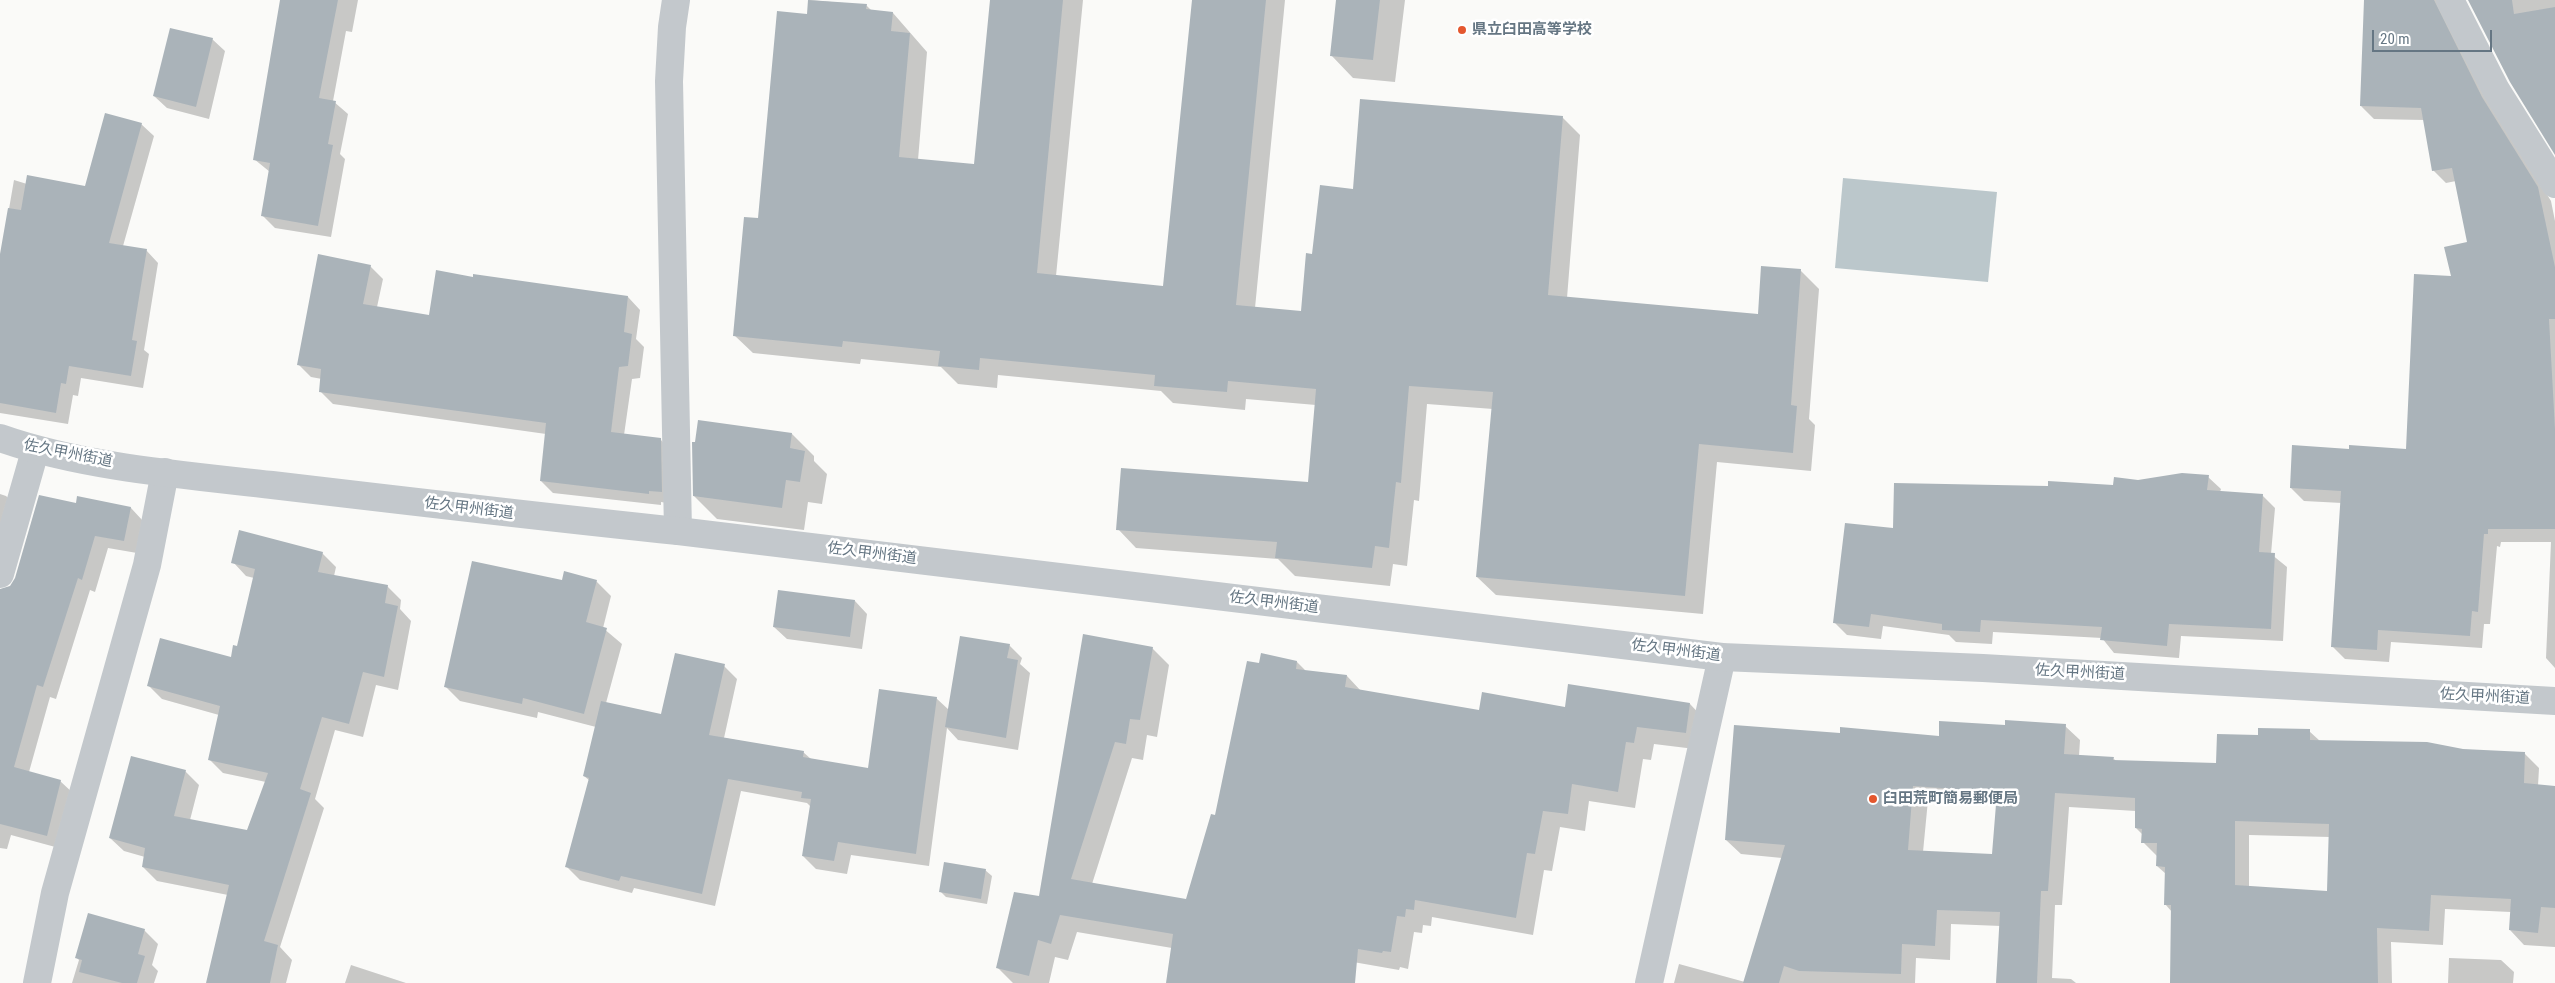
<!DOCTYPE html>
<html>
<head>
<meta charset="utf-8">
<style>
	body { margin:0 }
	#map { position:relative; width:2555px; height:983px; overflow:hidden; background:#fafaf8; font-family:"Roboto Condensed",sans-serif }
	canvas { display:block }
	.scale { position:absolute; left:2372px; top:30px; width:120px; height:22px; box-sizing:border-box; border:2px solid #657683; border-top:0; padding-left:6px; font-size:15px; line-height:18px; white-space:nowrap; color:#657683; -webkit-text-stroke:4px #fff; paint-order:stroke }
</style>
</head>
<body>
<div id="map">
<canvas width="2555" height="983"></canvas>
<div class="scale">20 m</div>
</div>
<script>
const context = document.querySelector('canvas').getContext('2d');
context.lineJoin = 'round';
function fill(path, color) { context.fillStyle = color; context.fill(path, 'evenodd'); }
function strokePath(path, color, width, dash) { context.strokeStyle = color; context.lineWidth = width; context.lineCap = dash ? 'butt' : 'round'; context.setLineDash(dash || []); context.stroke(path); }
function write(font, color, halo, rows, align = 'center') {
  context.font = font + ' "Roboto Condensed","Noto Sans JP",sans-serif'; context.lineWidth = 5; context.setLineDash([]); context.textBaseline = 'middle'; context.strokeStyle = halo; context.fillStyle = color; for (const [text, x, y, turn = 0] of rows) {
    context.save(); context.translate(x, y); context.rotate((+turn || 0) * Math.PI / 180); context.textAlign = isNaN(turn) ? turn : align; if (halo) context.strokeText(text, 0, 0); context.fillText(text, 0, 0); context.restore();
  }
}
fill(new Path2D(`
	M1843 178 1997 192 1988 282 1835 268Z`), '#bbc7cb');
fill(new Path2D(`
	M281 0H358L352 32 346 31 333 101 348 114 340 154 345 159 331 237 275 228 262 215 270 172 254 159Z
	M809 0 866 5 872 11 893 13 927 52 918 160 975 165 992 0H1083L1056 276 1165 287 1193 0H1285L1255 308 1302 312 1314 255 1354 190 1562 117 1580 135 1567 298 1759 316 1800 270 1819 289 1809 419 1815 425 1811 471 1717 462 1703 614 1496 595 1477 577 1493 409 1427 404 1419 501 1414 500 1407 566 1393 564 1390 586 1295 576 1278 559 1136 548 1118 529 1309 483 1316 405 1246 399 1245 410 1173 403 1161 391 998 375 997 388 958 384 941 367 861 359 860 364 753 353 734 335 808 15Z
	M1337 0H1405L1395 82 1353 78 1331 55Z
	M2365 0H2454L2495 111 2551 201 2555 221V668L2546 658 2551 542H2501L2500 547 2497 546 2490 624H2484L2482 648 2391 642 2389 662 2345 659 2332 646 2342 503 2304 501 2291 488 2350 450H2407L2452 277 2469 243 2456 181 2446 183 2433 170 2424 120 2374 119 2361 106Z
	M2469 0H2555V150Z
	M212 39 225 51 209 119 167 108 154 96Z
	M141 124 154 136 123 246 146 250 158 263 144 350 149 354 143 388 81 378 78 396 73 395 68 424 0 413V261L14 180 27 184 86 187Z
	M370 266 383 279 377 307 430 317 474 278 628 297 640 310 636 339 644 347 640 378 632 379 624 435 660 439 672 452 674 504 661 502V505L553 493 541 481 546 434 333 404 321 392 322 379 311 377 298 364Z
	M792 434 814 456V461L827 474 822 504 808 502 804 530 717 519 694 496 696 444Z
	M2208 477 2221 489 2220 492 2262 495 2275 508 2271 554 2287 567 2283 641 2181 636 2179 658 2114 653 2102 638 1993 632 1992 644 1956 642 1949 635 1883 626 1881 639 1847 635 1835 623 1894 530 2049 487 2115 486 2138 481Z
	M0 494 6 496 19 508 0 574Z
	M77 504 131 508 143 521 137 553 108 548 95 592 90 590 56 699 50 697 29 772 60 781 73 793 59 848 11 835 7 849 0 848V590L11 586Z
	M322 553 336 567 334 576 387 586 401 600 400 609 411 621 398 690 376 685 363 737 335 730 315 799 324 808 280 947 292 960 286 983H207L228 895 157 881 143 867 145 857 124 851 110 838 185 771 199 785 190 820 247 831 266 782 223 773 209 759 219 715 162 699 148 685 231 658 238 647 254 578 246 576 233 562Z
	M563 581H596L611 596 603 628 622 644 606 703 662 716 724 666 737 679 724 738 803 752 811 759 869 769 936 698 949 710 1009 645 1022 658 1020 664 1030 673 1018 750 958 740 947 728 929 866 851 855 847 874 816 869 803 856 811 807 807 803 741 791 715 906 634 888 632 893 580 880 567 867 590 781 584 776 596 727 538 712 537 718 460 701 445 686Z
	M855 601 867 614 862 649 787 639 774 627Z
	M1152 648 1169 665 1157 737 1147 735 1143 760 1132 758 1092 884 1187 900 1216 817 1260 665 1297 662 1306 671 1347 676 1361 691 1480 711 1690 704 1707 722 1703 750 1654 744 1651 760 1643 759 1635 808 1589 801 1585 831 1560 827 1552 871 1544 870 1533 935 1432 917 1431 926 1423 925 1422 933 1414 932 1408 969 1400 967 1399 970 1313 955 1309 983H1167L1172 948 1077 932 1068 960 1055 957 1049 983H1013L998 968 1040 897Z
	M2006 726H2065L2080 740 2079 756 2113 758 2116 761 2218 764 2259 737 2309 731 2320 741 2525 754 2539 768 2538 786 2555 787V947L2524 945 2510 930 2511 912 2445 909 2443 945 2391 942 2392 983H2171L2172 912 2165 904 2166 874 2157 866 2158 857 2143 842V835L2136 828V811L2069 807 2062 905H2055L2052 978 2071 979 2076 983H1997L2001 926 1951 924 1950 960 1916 958 1915 983H1674L1679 964 1745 982 1782 858 1741 854 1726 840 1841 735 1940 737ZM1928 800 1997 805 1993 855 1923 852ZM2249 835 2330 837 2329 892 2249 887Z
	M985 870 992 876 987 904 946 897 940 891Z
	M144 930 158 944 152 965 158 971 154 983H72L79 960 77 958Z
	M2449 958 2501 960 2514 972 2513 983H2448Z
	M351 965 406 983H345Z`), '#0003');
fill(new Path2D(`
	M280 0H338L319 98 336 101 328 144 333 145 318 226 261 216 270 163 253 160Z
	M808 0 867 4 866 9 893 12 891 31 910 33 899 157 974 164 990 0H1063L1037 273 1163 286 1192 0H1266L1236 305 1301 311 1306 253 1312 254 1320 185 1353 189 1360 99 1563 116 1548 295 1758 314 1761 266 1801 269 1791 405 1797 406 1793 453 1699 444 1685 596 1476 577 1493 392 1409 386 1401 483 1396 482 1389 548 1375 546 1372 568 1275 558 1277 542 1116 530 1121 468 1308 482 1316 389 1228 381 1227 392 1154 386 1155 375 980 358 979 370 938 366 940 351 843 341 842 347 733 336 744 217 758 218 777 11 807 14Z
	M1336 0H1380L1373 60 1330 56Z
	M2364 0H2434L2482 97 2538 187 2555 267V319H2549L2555 429V529H2488V534H2484L2478 612 2472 611 2470 636 2378 630 2377 650 2331 647 2341 491 2290 488 2292 445 2349 449V445L2406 449 2414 274 2451 276 2444 247 2467 242 2452 168 2432 171 2421 108 2360 106Z
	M2468 0H2512L2514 14 2555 7V155L2510 82Z
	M170 28 213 38 196 107 153 96Z
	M105 113 142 123 109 243 147 249 132 340 137 341 131 376 69 366 66 384 61 383 56 413 0 403V254L8 208 21 210 27 175 85 186Z
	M318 254 371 265 363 304 429 315 436 270 473 277V274L628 296 624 332 632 334 628 366 619 367 611 432 661 438 662 492 649 491V494L540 481 546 423 319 392 321 369 297 365Z
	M698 420 792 433 790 448 805 451 800 482 786 480 782 508 693 496 692 442H695Z
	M2182 473 2209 475 2207 490 2263 494 2259 552 2275 553 2271 629 2169 624 2167 646 2100 640 2102 627 1981 620 1980 632 1942 630V624L1871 614 1869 627 1833 623 1845 523 1893 528 1894 483 2048 486V481L2113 485 2114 477 2138 480Z
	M39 495 76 503 77 496 131 507 124 541 95 536 82 580 78 578 43 687 37 685 14 767 61 780 47 836 0 824V589L10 586 15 578Z
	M239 530 323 552 318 572 388 585 385 603 398 606 384 677 363 672 349 724 322 717 300 789 311 793 264 941 278 945 270 983H206L229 885 142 867 145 848 109 838 131 756 186 770 174 816 247 830 268 773 208 760 220 706 147 686 160 638 231 657 233 645 237 646 255 569 231 563Z
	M472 561 562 580 564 571 597 580 586 622 607 628 584 714 523 698 522 704 444 687Z
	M778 590 855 600 850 637 773 627Z
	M1083 634 1153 647 1140 720 1130 719 1126 744 1115 742 1071 879 1186 899 1211 814 1215 815 1247 661 1259 663 1261 653 1297 661 1296 669 1347 675 1345 687 1479 710 1482 692 1565 707 1568 684 1690 703 1686 733 1637 727 1634 743 1626 742 1618 792 1572 784 1568 814 1543 811 1535 854 1527 853 1516 918 1415 900 1414 910 1406 909 1405 917 1397 916 1391 952 1383 951 1382 953 1358 949 1355 983H1166L1173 934 1060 915 1051 944 1038 940 1029 976 996 968 1014 892 1039 896Z
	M960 636 1010 644 1007 658 1018 660 1006 738 945 727Z
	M675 653 725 664 709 735 804 751 803 757 868 768 879 689 937 697 916 854 838 842 834 861 802 856 811 799 801 798 802 792 728 779 702 894 621 876 619 881 565 867 589 778 583 776 601 701 661 714Z
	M2005 720 2066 724 2064 754 2114 757 2113 760 2216 763 2217 734 2258 735V728L2310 729V740L2427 742 2463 749 2525 752 2524 783 2555 786V908L2541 907 2538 933 2509 930 2511 899 2431 895 2429 931 2377 928 2378 983H2170L2171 905H2164L2165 867 2156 866 2157 843H2141L2142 829 2135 828V798L2055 793 2048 891H2041L2037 983H1996L2000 912 1937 910 1935 946 1902 944 1901 974 1799 971 1784 966 1779 983H1743L1785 845 1725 840 1734 725 1840 733V727L1939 736V721L2005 725ZM1913 786 1997 792 1992 854 1908 850ZM2235 821 2329 824 2327 891 2235 885Z
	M944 862 986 869 981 899 939 892Z
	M88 913 145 929 138 954 145 956 137 983H122L79 972 82 960 75 958Z`), '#aab3b9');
strokePath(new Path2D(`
	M676 0 672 27 669 81 678 531
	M2450 0 2496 90 2555 184
	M0 574 35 451
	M37 983 55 893 147 565 165 472
	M1649 983 1722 657`), '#c3c8cc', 28);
strokePath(new Path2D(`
	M0 438C82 467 184 475 272 485 407 501 542 517 678 531L1722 657 1983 668 2555 701`), '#c3c8cc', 28);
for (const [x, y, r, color] of [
	[1462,30,5,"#e4572e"],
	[1873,799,5,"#e4572e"]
]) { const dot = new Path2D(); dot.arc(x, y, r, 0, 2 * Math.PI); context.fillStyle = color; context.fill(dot); strokePath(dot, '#fff', 2); }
write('bold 15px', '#657683', '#fff', [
	["県立臼田高等学校",1472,30],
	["臼田荒町簡易郵便局",1883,799]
], 'left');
write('15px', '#657683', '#fff', [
	["佐久甲州街道",68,454,11],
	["佐久甲州街道",469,509,7],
	["佐久甲州街道",872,554,7],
	["佐久甲州街道",1274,603,7],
	["佐久甲州街道",1676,651,7],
	["佐久甲州街道",2080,673,3],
	["佐久甲州街道",2485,697,3]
]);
</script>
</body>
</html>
